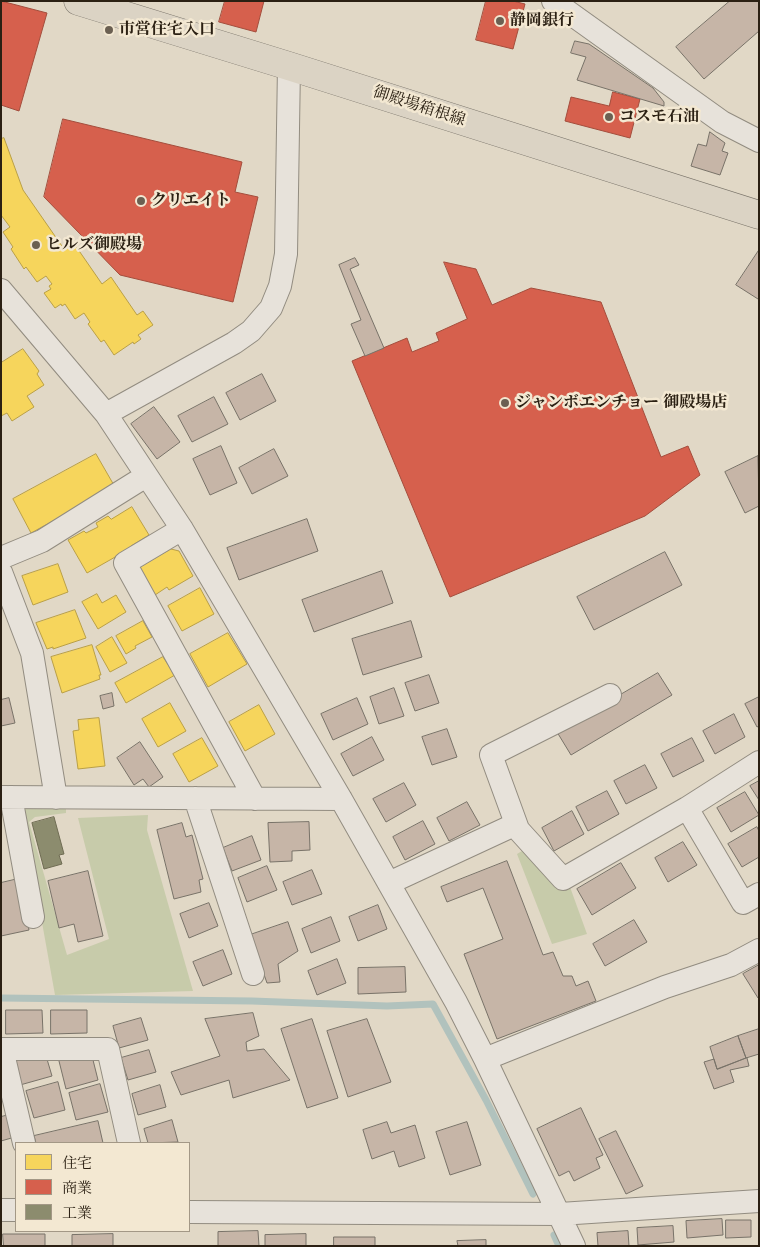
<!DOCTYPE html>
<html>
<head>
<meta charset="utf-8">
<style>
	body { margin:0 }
	#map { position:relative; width:760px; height:1247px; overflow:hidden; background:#e1d8c6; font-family:Cardo,"Noto Serif JP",serif }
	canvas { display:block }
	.frame { position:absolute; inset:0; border:2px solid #2b2013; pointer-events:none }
	.legend { position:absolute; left:15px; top:1142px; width:175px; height:90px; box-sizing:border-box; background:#f3e8d2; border:1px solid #a39886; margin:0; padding:6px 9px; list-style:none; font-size:15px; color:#2b2013 }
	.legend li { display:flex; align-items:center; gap:10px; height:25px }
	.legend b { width:25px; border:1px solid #a39886 }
</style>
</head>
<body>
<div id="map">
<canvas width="760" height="1247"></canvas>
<div class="frame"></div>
<ul class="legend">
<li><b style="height:14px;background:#f6d55c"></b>住宅</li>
<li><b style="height:14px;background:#d6604d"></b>商業</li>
<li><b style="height:14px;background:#8c8c6e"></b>工業</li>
</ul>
</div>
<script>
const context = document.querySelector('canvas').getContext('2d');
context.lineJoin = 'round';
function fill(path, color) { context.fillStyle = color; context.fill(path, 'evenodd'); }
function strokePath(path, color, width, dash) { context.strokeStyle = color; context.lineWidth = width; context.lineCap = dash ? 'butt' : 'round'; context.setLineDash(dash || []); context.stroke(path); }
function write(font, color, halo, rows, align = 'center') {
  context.font = font + ' Cardo,"Noto Serif JP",serif'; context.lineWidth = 5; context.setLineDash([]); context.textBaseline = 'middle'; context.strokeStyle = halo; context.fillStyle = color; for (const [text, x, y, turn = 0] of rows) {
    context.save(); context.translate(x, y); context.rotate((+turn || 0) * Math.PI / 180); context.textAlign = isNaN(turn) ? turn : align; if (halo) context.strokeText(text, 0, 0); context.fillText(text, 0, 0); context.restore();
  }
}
fill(new Path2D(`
	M21 805 66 807V813L35 817 29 822 67 955 109 939 78 818 148 815 147 830 193 991 55 995Z
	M527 848 558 890 570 887 587 934 552 944 517 854Z`), '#c7cbaa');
const homes = new Path2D(`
	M4 138 23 190 64 249 73 242 102 284 111 277 137 315 143 311 153 325 138 335 141 339 134 344 133 342 114 355 104 340 101 342 88 324 90 322 84 313 75 319 65 304 62 306 61 304 55 308 44 293 51 289 49 286 52 284 46 276 37 282 26 267 24 269 11 249 13 247 3 232 10 227 1 215V139Z
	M23 349 39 371 37 374 44 385 27 396 34 407 12 421 7 413 1 416V363Z
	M96 454 115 487 31 533 13 499Z
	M132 507 149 535 131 546V548L87 573 68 540 84 531 86 533 98 527 96 523 108 516 111 519Z
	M171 549 179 551 193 576 169 590 167 587 155 595 139 568Z
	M58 564 68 592 33 605 22 576Z
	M200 588 214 614 182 631 168 606Z
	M97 594 102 603 116 595 126 612 98 629 82 602Z
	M75 610 86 638 53 649V647L47 649 36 623Z
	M143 621 152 637 135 646 136 648 126 654 116 636Z
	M228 633 247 664 208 687 190 654Z
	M112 637 127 663 110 672 96 647Z
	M92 645 101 675H99L100 679 62 693 51 657Z
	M163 657 175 675 126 703 115 683Z
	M170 703 186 731 158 747 142 719Z
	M259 705 275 734 245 751 229 722Z
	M99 718 105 766 78 769 73 731 79 730 78 720Z
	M202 738 218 766 189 782 173 754Z`);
fill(homes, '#f6d55c');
strokePath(homes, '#b99f46', 1);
const shops = new Path2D(`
	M1 1 47 13 19 111 1 105Z
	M225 1H264L256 32 219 22Z
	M486 1H513L525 4 513 49 476 40Z
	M613 92 640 99 630 138 565 121 571 97 609 106Z
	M63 119 242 162 235 192 258 197 233 302 120 275 44 197Z
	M444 262 476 269 492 305 531 288 601 302 661 457 688 446 700 475 645 516 450 597 352 361 407 338 412 352 439 341 436 333 467 319Z`);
fill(shops, '#d6604d');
strokePath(shops, '#a34d3c', 1);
const industry = new Path2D(`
	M54 817 64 854 59 855 62 864 44 869 32 823Z`);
fill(industry, '#8c8c6e');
strokePath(industry, '#6f6c53', 1);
strokePath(new Path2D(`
	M1 998 252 1001 387 1006 433 1004 486 1100 533 1194
	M554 1235 559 1246`), '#b1c2bd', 7);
const building = new Path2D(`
	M730 1H759V31L704 79 676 47Z
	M575 41 589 44 653 88 664 102V106L577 80 586 57 571 53Z
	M710 132 725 143 722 151 728 153 720 175 691 166 698 144 706 146Z
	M759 250V298L758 299 736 285Z
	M355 258 359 265 350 269 384 348 365 356 351 324 361 320 339 265Z
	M262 374 276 401 240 420 226 393Z
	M214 397 228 424 192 442 178 416Z
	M154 407 180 442 157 459 131 424Z
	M221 446 237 483 210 495 193 459Z
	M274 449 288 476 252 494 239 468Z
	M758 456 759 506 745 513 725 472Z
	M307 519 318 551 239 580 227 548Z
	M665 552 682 585 594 630 577 597Z
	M382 571 393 603 314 632 302 600Z
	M411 621 422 657 363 675 352 639Z
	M658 673 672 695 571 755 557 732Z
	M429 675 439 703 415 711 405 683Z
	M394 688 404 716 379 724 370 697Z
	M112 693 114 706 103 709 100 696Z
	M759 697V726L757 727 745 704Z
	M9 698 15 723 1 726V700Z
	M357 698 368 724 333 740 321 714Z
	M734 714 745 737 715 754 703 731Z
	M447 729 457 757 432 765 422 737Z
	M372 737 384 760 353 776 341 754Z
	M692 738 704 761 673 777 661 754Z
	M140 742 163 777 149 787 143 779 134 785 117 758Z
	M645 765 657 788 626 804 614 781Z
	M759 781V800L750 786Z
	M404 783 416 805 386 822 373 799Z
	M607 791 619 814 588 831 576 807Z
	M745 792 759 815 731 832 717 808Z
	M467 802 480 825 449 841 437 818Z
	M572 811 584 834 554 851 542 828Z
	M423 821 435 844 405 860 393 837Z
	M309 822 310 850 292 851V861L270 862 268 823Z
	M182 823 186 837 192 835 203 879 199 880 201 892 174 899 157 830Z
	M757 827 759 831V857L742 867 728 844Z
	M252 836 261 860 232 871 223 848Z
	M683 842 697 865 668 882 655 858Z
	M507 861 543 955 553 952 563 976H572L576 986 588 981 596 1001 497 1039 464 954 503 939 483 888 447 902 441 887Z
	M621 863 636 888 592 915 577 889Z
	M267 866 277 890 247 902 238 878Z
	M312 870 322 894 292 905 283 882Z
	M88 871 103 936 78 942 74 924 59 928 48 881Z
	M18 879 29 930 1 936V883Z
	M209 903 218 926 189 938 180 914Z
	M378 905 387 929 358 941 349 917Z
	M331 917 340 941 311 953 302 929Z
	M634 920 647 942 605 966 593 944Z
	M288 922 298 951 278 964 280 982 267 983 250 935Z
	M223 950 232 974 203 986 193 962Z
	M337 959 346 983 317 995 308 971Z
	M759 965V998H758L743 974Z
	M405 967 406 992 358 994V968Z
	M6 1010H42L43 1033 6 1034Z
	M51 1010H87V1033L51 1034Z
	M253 1013 259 1036 246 1042 247 1051 264 1049 290 1080 233 1098 229 1080 181 1095 171 1072 220 1056 205 1019Z
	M141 1018 148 1040 119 1048 113 1026Z
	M312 1019 338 1098 307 1108 281 1029Z
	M367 1019 391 1082 348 1097 327 1031Z
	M759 1029V1054L746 1058 738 1036Z
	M738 1036 746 1058 717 1069 710 1047Z
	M44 1049 52 1076 20 1085 13 1057Z
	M149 1050 156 1072 128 1080 121 1058Z
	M91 1052 98 1080 66 1089 59 1061Z
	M747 1058 749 1066 730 1070 734 1082 714 1089 704 1062 714 1059 717 1069Z
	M58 1082 65 1110 34 1118 26 1091Z
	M100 1084 108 1112 76 1120 69 1093Z
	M160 1085 166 1107 138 1115 132 1094Z
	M581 1108 603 1155 596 1158 600 1168 574 1181 569 1171 559 1176 537 1129Z
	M9 1115 15 1137 1 1141V1117Z
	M172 1120 178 1142 148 1143 144 1129Z
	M98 1121 103 1143H36L34 1136Z
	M387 1122 391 1133 415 1125 425 1158 399 1167 394 1151 372 1159 363 1130Z
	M467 1122 481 1165 450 1175 436 1132Z
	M616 1131 643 1186 626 1194 599 1139Z
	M722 1219 723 1235 687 1238 686 1221Z
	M726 1220H751V1237L726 1238Z
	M673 1226 674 1242 638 1245 637 1228Z
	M258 1231 259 1246H218V1232Z
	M628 1231 629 1246H598L597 1233Z
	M3 1234H45V1246H4Z
	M113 1234V1246H72V1235Z
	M306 1234V1246H265V1235Z
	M334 1237H375V1246H334Z
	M486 1240V1246H458L457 1241Z`);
fill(building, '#c6b5a7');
strokePath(building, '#787268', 1);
const minor = new Path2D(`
	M553 1 722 122 759 141
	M1 290 106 414 182 529 341 799 456 1002 485 1059 574 1246
	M106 414 234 343 251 331 271 308 280 286 286 254 289 66
	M182 529 125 563 255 799
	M1 558 42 541 146 476
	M1 572 32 653 56 798
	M1 797 341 799
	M11 797 33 917
	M195 798 253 974
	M687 808 743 903 759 894
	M518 829 491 755 610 695
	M389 883 514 825 563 879 687 808 759 762
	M485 1059 665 987 731 965 759 950
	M24 1143 2 1049H108L129 1143
	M1 1210H16
	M189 1212 560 1214 759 1201`);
const major = new Path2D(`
	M78 1 289 66 759 215`);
strokePath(minor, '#928c80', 24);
strokePath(major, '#787268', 29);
strokePath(minor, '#e7e2da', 22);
strokePath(major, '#dbd3c4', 28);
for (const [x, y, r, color] of [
	[500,21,5,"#6b6052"],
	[109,30,5,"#6b6052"],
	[609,117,5,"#6b6052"],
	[141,201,5,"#6b6052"],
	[36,245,5,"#6b6052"],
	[505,403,5,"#6b6052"]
]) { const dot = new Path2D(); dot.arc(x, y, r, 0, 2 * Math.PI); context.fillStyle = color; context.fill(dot); strokePath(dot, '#f3e8d2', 2); }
write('bold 16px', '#2b2013', '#f3e8d2', [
	["静岡銀行",510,21],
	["市営住宅入口",119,30],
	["コスモ石油",619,117],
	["クリエイト",151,201],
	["ヒルズ御殿場",46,245],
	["ジャンボエンチョー 御殿場店",515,403]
], 'left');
write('16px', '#2b2013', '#f3e8d2', [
	["御殿場箱根線",419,107,18]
]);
</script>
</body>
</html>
